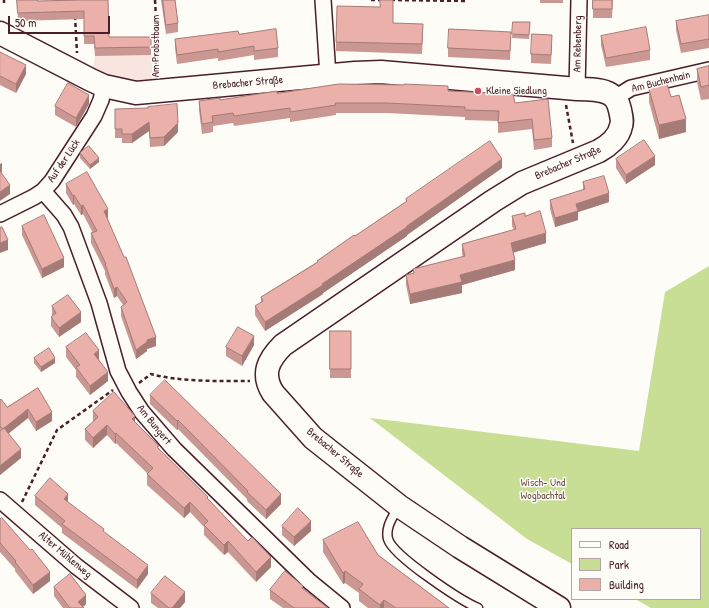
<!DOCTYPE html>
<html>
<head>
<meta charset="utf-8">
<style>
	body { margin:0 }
	#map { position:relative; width:709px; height:608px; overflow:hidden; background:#fdfcf7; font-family:"Patrick Hand",sans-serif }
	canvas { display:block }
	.legend { position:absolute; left:571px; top:528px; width:130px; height:72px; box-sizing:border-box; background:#fdfcf7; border:1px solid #b5a4a5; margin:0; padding:5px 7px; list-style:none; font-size:12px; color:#4a1f2b }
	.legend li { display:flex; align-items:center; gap:8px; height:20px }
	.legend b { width:20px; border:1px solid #b5a4a5 }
	.scale { position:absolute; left:8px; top:16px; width:102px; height:18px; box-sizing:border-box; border:2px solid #4a1f2b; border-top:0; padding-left:5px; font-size:12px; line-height:14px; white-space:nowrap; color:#4a1f2b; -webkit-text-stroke:3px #fdfcf7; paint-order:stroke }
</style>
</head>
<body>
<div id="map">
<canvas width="709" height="608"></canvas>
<ul class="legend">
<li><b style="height:5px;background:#fdfcf7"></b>Road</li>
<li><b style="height:11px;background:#c7de94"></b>Park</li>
<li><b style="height:11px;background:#ebb0aa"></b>Building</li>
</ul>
<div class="scale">50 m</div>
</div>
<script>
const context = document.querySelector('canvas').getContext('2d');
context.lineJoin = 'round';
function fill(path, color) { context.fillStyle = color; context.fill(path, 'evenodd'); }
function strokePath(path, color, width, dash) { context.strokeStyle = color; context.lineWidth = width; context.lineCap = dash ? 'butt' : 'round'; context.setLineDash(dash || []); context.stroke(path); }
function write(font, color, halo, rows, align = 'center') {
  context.font = font + ' "Patrick Hand",sans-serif'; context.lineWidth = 3; context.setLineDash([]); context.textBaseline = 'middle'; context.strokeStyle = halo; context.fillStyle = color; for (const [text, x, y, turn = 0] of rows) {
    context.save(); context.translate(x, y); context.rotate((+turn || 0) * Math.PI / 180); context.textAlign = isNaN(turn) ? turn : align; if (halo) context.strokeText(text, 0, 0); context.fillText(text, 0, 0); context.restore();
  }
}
fill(new Path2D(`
	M151 45 153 92 91 80 95 56 94 46Z`), '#f8e5e0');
fill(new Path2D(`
	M709 266V608H651L635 599H700V529H572V564L527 539 370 418 639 451 665 292Z`), '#c7de94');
const lane = new Path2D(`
	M398 507C393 517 385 527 388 539 393 556 460 600 478 608`);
const street = new Path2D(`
	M323 0 328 76
	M577 89 579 0
	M615 98 631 88 709 70
	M43 191 64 215 71 227 99 303 118 371 129 392 142 412 174 449 309 581 342 608
	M0 214 34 197 43 191 52 181 94 116 101 100 104 86
	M0 500 76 566 131 608`);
const secondary = new Path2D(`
	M0 33 91 80 104 86 136 93 355 73 381 72 577 89C587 89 599 89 608 93 616 97 618 102 620 110 621 115 623 122 621 126 619 137 608 146 599 151L522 183 493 201 283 345C268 360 261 374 273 393L313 438 399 506 460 547 559 608`);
strokePath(lane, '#4a1f2b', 11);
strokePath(street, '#4a1f2b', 18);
strokePath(secondary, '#4a1f2b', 25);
strokePath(new Path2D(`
	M4 0V3
	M155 0 156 18V75
	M371 0H382
	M391 0 468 1
	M75 16 77 53
	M566 105 573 143
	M139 383 151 374C180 382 219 381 250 381
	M22 502 57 430 113 390`), '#4a1f2b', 2.5, [4, 3]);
strokePath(lane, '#fdfcf7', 8);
strokePath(street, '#fdfcf7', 15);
strokePath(secondary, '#fdfcf7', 22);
fill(new Path2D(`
	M17 0H38V1L81 0 109 37H151V55L95 56 94 44H84V19L18 21Z
	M161 0H175L178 23V32L166 34Z
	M540 0H563V3H540Z
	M593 0H613L612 18H593Z
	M380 7 393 23 423 33 422 54 336 51V42Z
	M709 15V48L681 53 676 30V21Z
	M513 22H530L529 39 512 38Z
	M239 34 278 48V57L254 60V55L218 61V58L177 64 175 48V39Z
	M601 36 650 50V60L606 67 601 45Z
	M511 41 510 60 448 57V48Z
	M552 44 551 64 531 63V54Z
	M0 52 26 74 16 93 0 85Z
	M709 66V99L701 100 697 82V69Z
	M649 89 671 97 686 132 659 139 649 102Z
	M448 92 515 103 552 138V147L534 150 532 129 498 133V121L465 120V117L387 113H336V115L290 122V118L234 126 233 123 213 126V132L202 134 199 110V101L220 100 277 93Z
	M89 104 76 127 55 115V106Z
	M115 109 178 132 164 146 150 147 149 131 132 143H122V138H115Z
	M80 153 99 162 90 169 80 158Z
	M616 159 655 165 626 184 616 168Z
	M502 168 407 235V236L323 293V294L265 331 255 315V306L261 303V297L317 262V261L355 236 406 202V199Z
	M583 182 609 202 578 212V220L555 227 550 209V200L583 190Z
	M66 184 108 218H107L156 346 147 349V351L136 359 121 316V307L123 305 117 296 114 298 105 274V271L91 243V233H93L83 214 81 215 74 204 73 205 66 193Z
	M512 216H525L546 243 513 253 515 270 462 285V293L410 304 406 285V275L413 274V269L463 257 462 254V244L514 230 512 226Z
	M22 226 64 267 42 278 22 235Z
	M52 306 81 322 59 337 51 326V317L52 316Z
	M330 331H351V378H330Z
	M254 345 242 366 226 356V347Z
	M66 347 99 359 108 381 90 395 76 377V370L66 357Z
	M34 358 55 363 41 372 34 363Z
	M38 388 52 421 36 431 28 418 9 433 21 458 0 475V400L7 407Z
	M150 395 281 504 266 519 247 501V499L178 429 177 430 150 404Z
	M93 411 135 422 159 449 208 499 271 567 256 582 228 552 224 555 204 535V527L190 512 184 518 147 485V474H148L116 443 115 444 107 435 93 448 85 440V429L93 422Z
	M35 496 68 503 104 532 148 574 137 589 62 533V528L35 505Z
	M0 519 50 581 33 594 15 571V569L0 552Z
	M282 526 311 531 294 546 282 535Z
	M323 540 378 555 449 608H368L359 601V593L345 583 343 584 323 552Z
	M54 587 86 604 83 607 84 608H63L54 596Z
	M303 588 328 608H283L270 599V590Z
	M151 593 185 602 180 608H158L151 603Z`), '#ca9792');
fill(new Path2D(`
	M26 65V74L16 93V84Z
	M89 95V104L76 127V118Z
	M686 119V132L659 139V125Z
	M149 122V131L132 143V134Z
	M178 123V132L164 146V137Z
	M655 156V165L626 184V175Z
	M99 158V162L90 169V165Z
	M502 159V168L407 235V236L323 293V294L265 331V322L407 226Z
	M2 163V172L0 173V164Z
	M10 185V194L0 201V192Z
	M609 193V202L578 212V220L555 227V218L576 204Z
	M74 195V204L73 205V196Z
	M83 205V214L81 215V206Z
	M108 209V218L104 220V211Z
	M546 233V243L511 253V243Z
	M8 240V250L0 253V243Z
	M64 258V267L42 278V269Z
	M515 260V270L462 285V293L410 304V294L460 275Z
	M117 287V296L114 298V289Z
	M81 312V322L59 337V328Z
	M254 336V345L242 366V356Z
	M156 337V346L147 349V351L136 359V350L147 340Z
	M99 350V359L94 363V354Z
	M55 358V363L41 372V367Z
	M108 372V381L90 395V386Z
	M28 409V418L3 438V429Z
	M52 412V421L36 431V422Z
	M135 416V426L132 419Z
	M178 420V429L177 430V421Z
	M107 425V435L93 448V438Z
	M116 433V443L115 444V434Z
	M21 449V458L0 475V466Z
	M68 494V503L64 499Z
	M281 494V504L266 519V510Z
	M190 502V512L184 518V508Z
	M311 521V531L294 546V537Z
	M228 541V552L224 555V545Z
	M271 557V567L256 582V572Z
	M148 565V574L137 589V580Z
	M345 571V583L343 584V573Z
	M50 572V581L33 594V585Z
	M185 592V602L180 608H172Z
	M86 595V604L81 608 78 602Z
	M384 600V608H380V605Z`), '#a47b77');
const building = new Path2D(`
	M17 0H38V1L80 0H108L109 37H151V47L95 48 94 36H84V11L18 13Z
	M163 0H175L178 23 166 25Z
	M380 0H393V23L423 24 422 44 336 42 337 6 380 7Z
	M593 0H612V9H593Z
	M709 15V39L681 44 676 21Z
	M513 22H530L529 35 512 34Z
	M646 27 650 50 606 58 601 36Z
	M276 29 278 48 254 51V46L218 52V49L177 55 175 39 238 31 239 34Z
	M449 29 511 32 510 51 448 48Z
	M532 34 552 35 551 55 531 54Z
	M0 52 26 65 16 84 0 76Z
	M709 66V85L701 87 697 69Z
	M68 83 89 95 76 118 55 106Z
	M339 84 404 85V84L448 86V91L513 94 515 103 548 99 552 138 534 140 532 119 498 123 499 111 465 110V107L387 103H335L336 105 290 112V108L234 116 233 113 212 116 213 122 202 124 199 101 220 98V100L277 91V93Z
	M667 84 671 97 679 95 686 119 659 125 649 89Z
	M177 104 178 123 164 137 150 138 149 122 132 134H122V129H115V109L148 108V107Z
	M644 140 655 156 626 175 616 159Z
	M490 141 502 159 407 226V227L322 284 323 285 265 322 255 306 263 301 261 297 318 262 317 261 354 235 355 236 407 201 406 199Z
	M89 146 99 158 90 165 80 153Z
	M0 171 10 185 0 192Z
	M87 172 108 209 104 211 124 257H126L156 337 147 340V342L136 350 121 307 127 302 117 287 114 289 105 264H106L91 233 97 231 83 205 81 206 74 195 73 196 66 184Z
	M604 176 609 193 576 204 578 211 555 218 550 200 585 189 583 182Z
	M540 211 546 233 511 243 515 260 460 275 462 282 410 294 406 275 414 273 413 269 465 256 462 244 516 229 512 216 525 213V216Z
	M44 215 64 258 42 269 22 226Z
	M2 227 8 240 0 243V228Z
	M68 295 81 312 59 328 51 317 56 313 52 306Z
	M238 327 254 336 242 356 226 347Z
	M330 331H351V369H330Z
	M86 333 99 350 94 354 108 372 90 386 76 367 80 365 66 347Z
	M49 348 55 358 41 367 34 358Z
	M165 380 281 494 266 510 247 492 248 491 178 420 177 421 150 395Z
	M38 388 52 412 36 422 28 409 3 429 0 426V400L1 399 7 407Z
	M114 392 135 416 132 419 159 446 157 447 208 497 207 498 248 541 252 537 271 557 256 572 228 541 224 545 204 525 208 521 190 502 184 508 147 474 153 468 116 433 115 434 107 425 93 438 85 429 98 417 93 411Z
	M4 428 21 449 0 466V432Z
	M50 478 68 494 64 499 104 529 103 531 148 565 137 580 62 524 65 521 35 496Z
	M298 508 311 521 294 537 282 526Z
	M2 518 30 550 32 549 50 572 33 585 15 562 16 561 0 543V519Z
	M358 522 378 555 449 608H396L384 600 380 605 359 589 363 584 345 571 343 573 323 540Z
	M285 571 303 586 302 588 328 608H294L270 590Z
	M70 574 86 595 78 602 84 608H70L54 587Z
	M165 576 185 592 172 608H169L151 593Z`);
fill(building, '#ebb0aa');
strokePath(building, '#a47b77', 1);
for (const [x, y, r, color] of [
	[478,91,4,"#d1495b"]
]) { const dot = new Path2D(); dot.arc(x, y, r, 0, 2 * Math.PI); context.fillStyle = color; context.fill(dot); strokePath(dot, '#fdfcf7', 1.5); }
write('11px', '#4a1f2b', '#fdfcf7', [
	["Am Rebenberg",578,44,-89],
	["Am Probstbaum",156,46,-90],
	["Am Buchenhain",661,82,-14],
	["Brebacher Straße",248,83,-5],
	["Auf der Lück",64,161,-56],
	["Brebacher Straße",568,163,-23],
	["Am Bungert",154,425,51],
	["Brebacher Straße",335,453,40],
	["Alter Mühlenweg",65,555,40]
]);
write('11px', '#4a1f2b', '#fdfcf7', [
	["Kleine Siedlung",486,91]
], 'left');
write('11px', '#694f45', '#fdfcf7', [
	["Wisch- Und",543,483],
	["Wogbachtal",543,496]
]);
</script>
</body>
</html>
